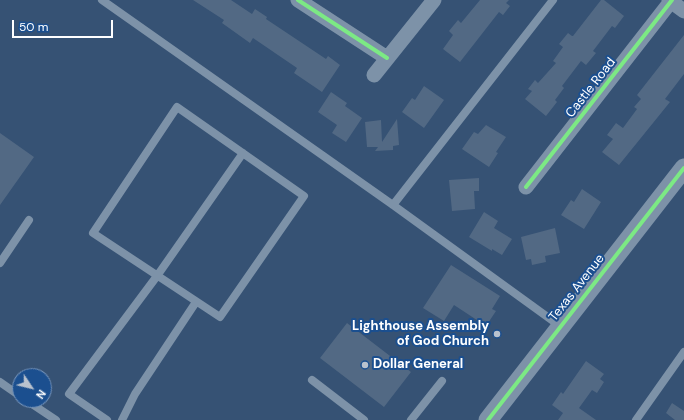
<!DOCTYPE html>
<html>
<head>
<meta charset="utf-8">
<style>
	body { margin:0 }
	#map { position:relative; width:684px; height:420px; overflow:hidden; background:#365274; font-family:"DM Sans",sans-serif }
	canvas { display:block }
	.north { position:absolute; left:12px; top:368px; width:40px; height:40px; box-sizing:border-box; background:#1b4f8f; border:1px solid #7695bc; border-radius:50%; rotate:125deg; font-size:11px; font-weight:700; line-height:16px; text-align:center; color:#fff }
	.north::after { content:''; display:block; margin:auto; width:14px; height:18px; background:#b9c2ce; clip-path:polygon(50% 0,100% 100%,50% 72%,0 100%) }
	.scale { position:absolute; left:12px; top:20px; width:101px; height:18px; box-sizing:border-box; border:2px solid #fff; border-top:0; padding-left:5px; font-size:12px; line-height:14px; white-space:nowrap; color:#fff; -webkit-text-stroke:3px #1b4f8f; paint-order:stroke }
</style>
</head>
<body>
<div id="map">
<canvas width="684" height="420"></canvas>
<div class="north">N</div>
<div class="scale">50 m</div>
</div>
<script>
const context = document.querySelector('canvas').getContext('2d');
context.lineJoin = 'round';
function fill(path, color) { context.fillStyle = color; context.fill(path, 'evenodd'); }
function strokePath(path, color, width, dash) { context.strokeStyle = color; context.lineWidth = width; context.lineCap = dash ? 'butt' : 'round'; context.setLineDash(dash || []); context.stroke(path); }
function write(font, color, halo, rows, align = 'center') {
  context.font = font + ' "DM Sans",sans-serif'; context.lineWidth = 4; context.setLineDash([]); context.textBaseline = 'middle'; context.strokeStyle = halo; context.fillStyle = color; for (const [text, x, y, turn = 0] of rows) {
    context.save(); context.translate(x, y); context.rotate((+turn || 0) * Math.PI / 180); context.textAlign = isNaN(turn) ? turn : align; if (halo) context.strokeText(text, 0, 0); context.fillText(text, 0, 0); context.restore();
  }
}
fill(new Path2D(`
	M193 0H231L252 14 255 9 267 17 266 19 326 59 328 56 340 65 322 92 294 73 297 68 253 38 250 43 222 23 224 20Z
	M480 0H509L506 3 510 6 503 15 499 12 460 62 443 49 453 35 449 31 458 20 461 23Z
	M601 0H604L624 16 615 28 612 26 593 51 596 53 586 65 581 61 562 86 564 88 555 100 557 102 546 116 525 99 532 91 528 89 535 80 538 83 556 63 553 61 563 47 559 44 568 33 572 36H573Z
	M684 35V74L665 99 670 102 619 165 602 152 613 139 607 135 616 123 623 128 637 109 634 107 641 99 637 95Z
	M424 86 444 100 424 128 402 112 412 98 415 100Z
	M331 92 347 103 345 106 362 118 346 142 332 133 337 125 318 112Z
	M397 119 399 145 393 146V150L375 151 378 147H367L365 122 381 120 382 142Z
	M486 125 506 137 496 152 498 153 489 167 462 149 474 132 478 134Z
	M0 133 34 157 0 205Z
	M479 178V191H474L475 209 452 211 449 180Z
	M582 189 601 202 584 229 561 215 571 200 574 202Z
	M484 212 498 221 494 228 512 239 502 255 492 249V251L469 237Z
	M555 228 560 253 545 256 546 262 532 265 531 259 526 260 521 237Z
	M451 265 500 296 492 309 496 311 486 326 454 305 444 321 423 308Z
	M347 323 411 372 384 407 320 358Z
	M586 361 604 374 600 379 604 382 597 393 592 390 579 408 596 420H558L563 413 552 405 561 392 563 394Z
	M672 403 684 411V420H675L666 413Z`), '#526984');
strokePath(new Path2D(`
	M102 0 393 205 560 326
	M177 107 304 196 220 317 93 233Z
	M393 205 553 0
	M0 263 29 220
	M312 380 364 420
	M0 382 20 396
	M26 400 56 420
	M107 420 69 394 157 276 243 153
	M122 420 135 394 196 302
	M411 420 442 381
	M636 420 684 352`), '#7d92a8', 8);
strokePath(new Path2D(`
	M298 0 387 58
	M669 0 684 11
	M374 75 434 0
	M526 187 672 0`), '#7d92a8', 15);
strokePath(new Path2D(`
	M488 420 684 168`), '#7d92a8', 19);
strokePath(new Path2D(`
	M298 0 387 58
	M526 187 672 0
	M488 420 684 168`), '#7ce984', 4);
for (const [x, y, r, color] of [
	[497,334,4,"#b9c2ce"],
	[365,365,4,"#b9c2ce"]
]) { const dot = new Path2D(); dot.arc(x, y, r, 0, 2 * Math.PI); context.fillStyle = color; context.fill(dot); strokePath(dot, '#1b4f8f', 1.5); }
write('13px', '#fff', '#1b4f8f', [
	["Castle Road",591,88,-52],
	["Texas Avenue",577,288,-52]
]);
write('bold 13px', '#fff', '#1b4f8f', [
	["Lighthouse Assembly",489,327],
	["of God Church",489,342],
	["Dollar General",373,365,"left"]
], 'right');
</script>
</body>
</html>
